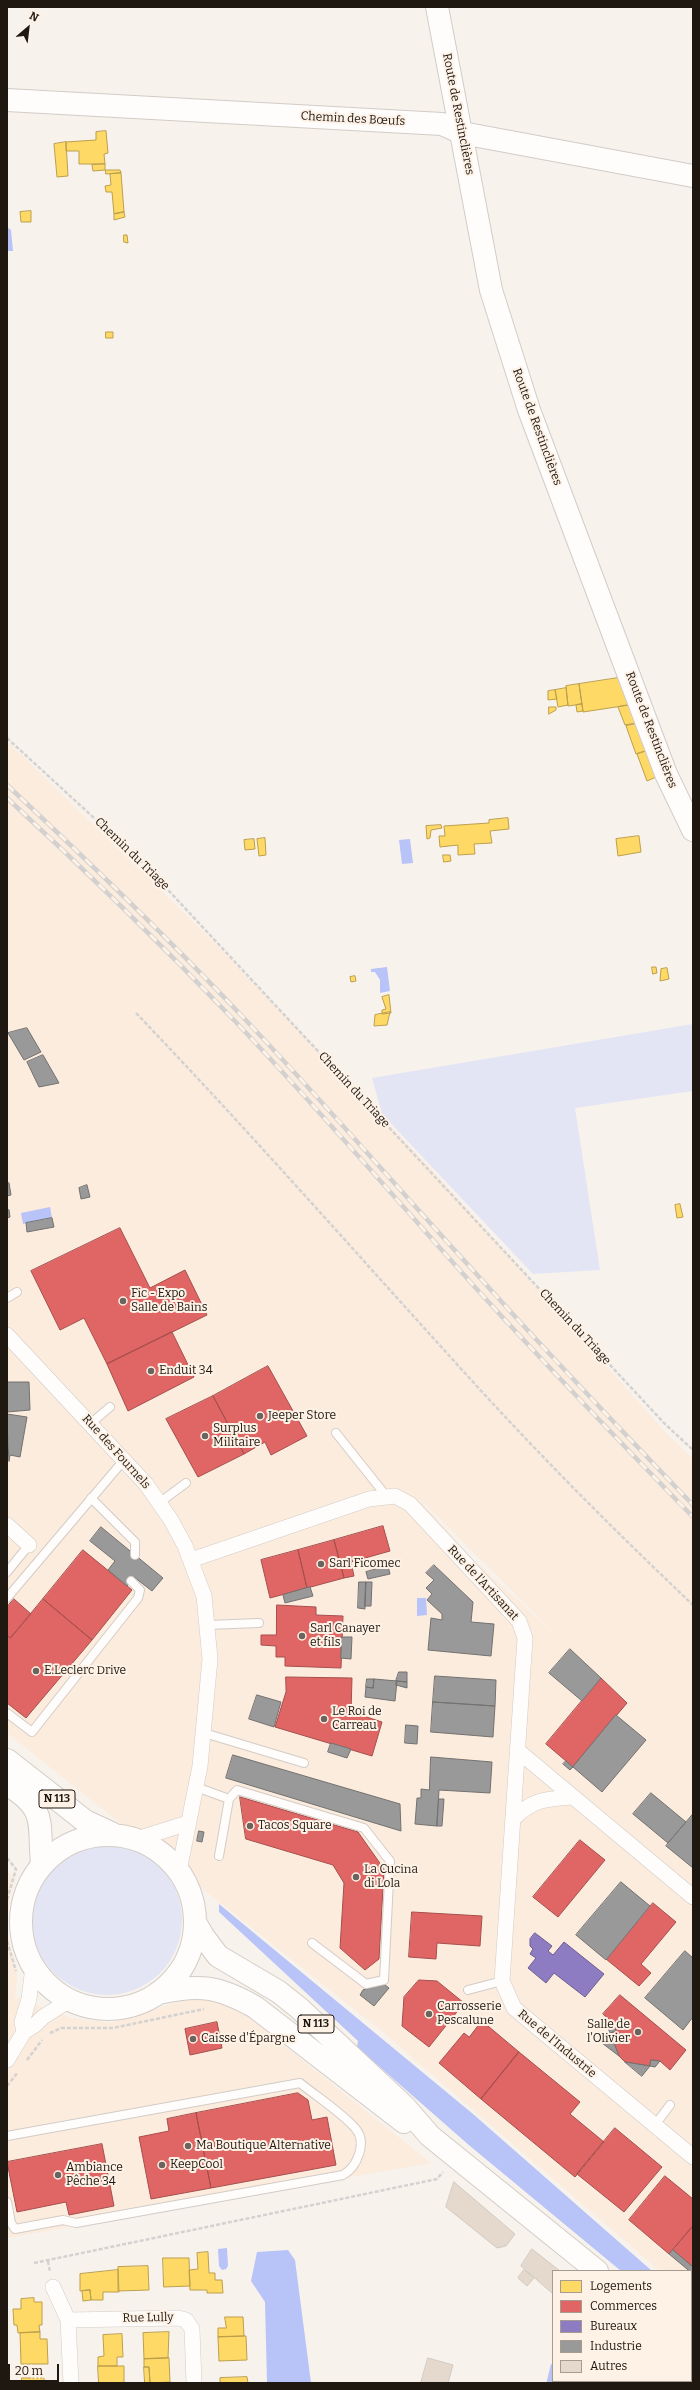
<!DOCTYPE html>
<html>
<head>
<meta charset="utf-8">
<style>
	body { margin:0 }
	#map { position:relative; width:700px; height:2390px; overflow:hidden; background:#f8f2ec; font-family:Bitter,serif }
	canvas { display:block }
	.frame { position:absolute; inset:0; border:8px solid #1f1811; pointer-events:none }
	.legend { position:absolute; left:552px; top:2270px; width:140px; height:112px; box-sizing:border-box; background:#fef2e6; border:1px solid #a59b91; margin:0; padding:5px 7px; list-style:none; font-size:12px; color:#1f1811 }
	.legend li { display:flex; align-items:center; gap:8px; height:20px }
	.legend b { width:20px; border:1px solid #a59b91 }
	.north { position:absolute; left:8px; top:8px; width:40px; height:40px; -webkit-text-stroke:3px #fef2e6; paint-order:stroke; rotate:28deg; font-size:11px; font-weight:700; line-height:16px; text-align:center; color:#1f1811 }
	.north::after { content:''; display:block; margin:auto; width:14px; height:18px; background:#1f1811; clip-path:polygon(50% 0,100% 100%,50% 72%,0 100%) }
	.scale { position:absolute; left:8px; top:2364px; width:51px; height:18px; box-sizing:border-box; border:2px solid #1f1811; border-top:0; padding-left:5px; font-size:12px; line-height:14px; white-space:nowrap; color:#1f1811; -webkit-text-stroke:3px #fef2e6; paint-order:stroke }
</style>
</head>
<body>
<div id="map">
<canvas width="700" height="2390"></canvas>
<div class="frame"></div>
<ul class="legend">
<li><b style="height:11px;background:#ffd966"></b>Logements</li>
<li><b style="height:11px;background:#e06666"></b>Commerces</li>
<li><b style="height:11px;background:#8e7cc3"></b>Bureaux</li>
<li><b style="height:11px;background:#999"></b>Industrie</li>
<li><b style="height:11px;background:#e5d8cc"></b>Autres</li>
</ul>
<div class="north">N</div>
<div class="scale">20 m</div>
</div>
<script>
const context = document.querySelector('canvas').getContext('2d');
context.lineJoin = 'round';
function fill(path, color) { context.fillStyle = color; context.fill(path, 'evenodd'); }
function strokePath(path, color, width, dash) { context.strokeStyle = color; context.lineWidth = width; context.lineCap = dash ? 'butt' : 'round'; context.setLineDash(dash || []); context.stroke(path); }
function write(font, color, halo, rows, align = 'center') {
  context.font = font + ' Bitter,serif'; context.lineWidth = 4; context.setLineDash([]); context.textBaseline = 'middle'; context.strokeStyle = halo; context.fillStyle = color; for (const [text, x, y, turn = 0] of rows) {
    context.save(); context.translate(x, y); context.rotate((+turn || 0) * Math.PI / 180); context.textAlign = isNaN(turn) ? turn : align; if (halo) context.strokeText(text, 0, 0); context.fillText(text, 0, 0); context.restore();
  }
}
fill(new Path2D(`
	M7 741 212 940 436 1174 666 1433 693 1459V2300L691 2298V2271H660L384 2033 7 1733ZM420 1500H421L559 1638 474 1560Z
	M7 1870 13 1877 7 1920Z
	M7 1930 17 1975 15 1997 72 2018 111 2023 200 1995 242 2012 431 2163 7 2238Z`), '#fbecde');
fill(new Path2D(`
	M693 1024V1091L575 1108 600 1270 533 1274 382 1114 372 1078Z
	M32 1920a75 75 0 1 1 150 0a75 75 0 1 1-150 0Z`), '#e3e5f4');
fill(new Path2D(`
	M7 227 11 230 13 251H7Z
	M410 839 413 863 402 864 399 840Z
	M387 967 390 991 380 993V980L375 972H371V969Z
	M50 1207 52 1218 23 1224 21 1213Z
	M417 1598H426L427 1615 417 1616Z
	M219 1904 473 2114 652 2271H621L470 2146 357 2047 358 2041 219 1912Z
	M227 2248 228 2266 226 2269 222 2270 219 2266 218 2249Z
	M288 2250 295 2260 311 2383H267L265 2302 251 2281 257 2252Z`), '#b8c3f8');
const homes = new Path2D(`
	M106 131 108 153 104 154 105 164H79V151H66V142L96 140V132Z
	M66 142 68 176 57 177 54 144Z
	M105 164V170L93 171 92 165Z
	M106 170H120L121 173 106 174Z
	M121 173 124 212 114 214 112 192H106L105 186 111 185 110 174Z
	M31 211V222H21L20 212Z
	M124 212 125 217 114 220V214Z
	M124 235H127L128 243 124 242Z
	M106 332H113V338H106Z
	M618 678 629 705 583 712 579 684Z
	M579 684 582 704 568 706 566 686Z
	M566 688 568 705 558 707 555 690Z
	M555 690 557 699 548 700V691Z
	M582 704 583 711 577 712 576 705Z
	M629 705 636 723 625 725 618 707Z
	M549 707H556V710L549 714Z
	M636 724 646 751 636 754 626 726Z
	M646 751 656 777 647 781 637 754Z
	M508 818 509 829 490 831 492 843 474 844 475 854 458 855V845L440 847 439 836H445L444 826 489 823V820Z
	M441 825 442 828 431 830 430 838 427 839 426 826Z
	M639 836 641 852 618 856 616 839Z
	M265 838 266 855 259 856 257 839Z
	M254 839 255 849 245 850 244 840Z
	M443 855H450L451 861 444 862Z
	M652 967H656L657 973 653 974Z
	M667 968 669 979 660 981 661 969Z
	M355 976 356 981 351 982 350 977Z
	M389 995 391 1013 382 1014V1010L386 1009 382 997Z
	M390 1012 387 1025 374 1026 375 1015Z
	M680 1204 683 1217 677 1218 675 1205Z
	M208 2252 209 2273H215V2280H222L223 2293H207V2290H190L189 2270 198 2269 197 2253Z
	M163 2258H189L190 2286 164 2287Z
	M148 2266 149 2290 118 2291V2267Z
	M118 2270 119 2292H103V2300H91L90 2290 80 2291V2274Z
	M90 2290 91 2300 83 2301 82 2291Z
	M34 2298V2302H42V2325H39L40 2332 18 2333 17 2325H14L13 2309H21V2299Z
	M225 2317H243L244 2336 218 2337V2328H226Z
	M40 2332V2339H47L48 2364H21L20 2333Z
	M169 2332 168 2358 144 2359 143 2333Z
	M122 2334 123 2357H117V2366H98V2357L104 2356 103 2335Z
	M244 2336H246L247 2360 219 2361 218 2337Z
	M169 2358 170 2382 150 2383 149 2367H144V2359Z
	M98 2366H124V2383H99Z
	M144 2367H149L150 2383H145Z
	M247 2377 248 2383H220V2378Z
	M22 2378H44V2383H22Z
	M574 2381H597L596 2383H574Z
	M597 2381H613V2383H596Z`);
fill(homes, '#ffd966');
strokePath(homes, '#bc9f4c', 1);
const shops = new Path2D(`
	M120 1228 150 1288 185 1270 207 1315 107 1364 84 1318 60 1330 31 1271Z
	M172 1332 194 1377 128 1411 107 1364Z
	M268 1366 307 1436 271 1455 265 1442 244 1454 213 1396Z
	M213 1396 244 1454 198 1477 166 1419Z
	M383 1526 390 1551 351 1562 354 1576 344 1578 334 1540Z
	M334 1540 344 1578 307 1588 298 1550Z
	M83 1550 132 1590 92 1640 43 1599Z
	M298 1550 307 1588 270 1598 261 1560Z
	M14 1599 31 1614 10 1638 7 1635V1607Z
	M43 1599 92 1640 26 1718 7 1703V1635L10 1638Z
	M277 1605 316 1607V1615L343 1616 341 1668 285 1666V1657H276V1646L261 1645V1635H276Z
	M286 1677 352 1678 351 1712 382 1722 372 1756 275 1727 286 1692Z
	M601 1678 627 1703 573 1767 546 1744Z
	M240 1797 358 1832 384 1869 379 1959 365 1970 340 1948 344 1883 333 1865 246 1839Z
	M580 1840 605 1860 558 1917 533 1897Z
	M653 1903 676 1922 641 1964 651 1973 639 1986 606 1959Z
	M412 1912 482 1916 480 1946 437 1943 436 1959 409 1957Z
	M419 1980 437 1981 464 2003 429 2047 402 2026 404 1997Z
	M620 1995 686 2050 670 2070 660 2061 651 2060 650 2066 625 2062 619 2056 610 2033 616 2031 613 2023 603 2014Z
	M482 2021 519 2052 481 2099 439 2063 464 2033 469 2037Z
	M217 2022 222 2048 190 2055 185 2029Z
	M519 2052 580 2102 570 2114 604 2142 575 2177 481 2099Z
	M298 2093 308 2100 312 2120 327 2117 336 2165 211 2188 196 2113Z
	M196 2113 211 2188 151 2199 139 2137 169 2131 167 2119Z
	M615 2128 662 2167 624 2212 577 2174Z
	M102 2144 114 2206 69 2215 66 2202 17 2212 7 2162Z
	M665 2176 693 2199V2226L669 2254 629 2220Z
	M693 2226V2267L673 2250Z`);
fill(shops, '#e06666');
strokePath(shops, '#a64f4c', 1);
const offices = new Path2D(`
	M535 1933 552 1946 548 1951 553 1955 564 1942 604 1974 585 1997 554 1973 546 1983 528 1968 536 1958 530 1954 533 1949 530 1946V1939Z`);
fill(offices, '#8e7cc3');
strokePath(offices, '#6d5e8e', 1);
const industry = new Path2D(`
	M27 1028 41 1052 24 1060 8 1033Z
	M43 1055 59 1083 39 1087 27 1062Z
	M9 1183 11 1195 7 1196V1184Z
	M87 1185 90 1197 81 1199 79 1188Z
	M9 1210 10 1217 7 1218V1211Z
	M52 1218 54 1227 27 1232 26 1223Z
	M7 1382H29L30 1410 7 1412Z
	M7 1414 27 1417 20 1457 10 1455 9 1461Z
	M101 1527 163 1578 152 1591 134 1577 127 1586 108 1570 115 1561 90 1541Z
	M434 1565 473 1602 471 1622 494 1624 491 1656 428 1650 431 1618 442 1620V1614L427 1600 432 1594 426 1588 434 1580 426 1573Z
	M388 1566 390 1574 368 1579 366 1572Z
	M359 1582H366L365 1609 358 1608Z
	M366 1582H372L371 1606H365Z
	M310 1587 313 1596 285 1603 283 1595Z
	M342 1637H352L351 1659 341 1658Z
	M570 1649 601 1678 582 1701 549 1673Z
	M399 1672H407V1682L396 1681Z
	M435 1676 496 1680 495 1706 433 1702Z
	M367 1679H374L373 1688 366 1687Z
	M374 1679 397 1681 395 1701 365 1697 366 1687 373 1688Z
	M397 1681 407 1682V1688L396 1685Z
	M257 1695 281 1702 274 1727 249 1719Z
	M433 1702 495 1706 493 1737 431 1732Z
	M616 1715 646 1740 602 1792 573 1767Z
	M406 1725 418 1726 417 1744 405 1743Z
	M331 1743 351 1749 347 1758 328 1752Z
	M233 1755 400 1804 401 1831 226 1778Z
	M431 1757 492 1762 490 1793 439 1790 437 1826 415 1824 417 1798H421V1789L429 1790Z
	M566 1761 573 1767 570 1770 563 1764Z
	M651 1793 686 1822 668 1843 633 1814Z
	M439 1799H444L442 1826H437Z
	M693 1814V1868L666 1846Z
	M199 1831 204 1832 202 1842 197 1841Z
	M621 1882 650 1906 606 1960 576 1935Z
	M685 1951 693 1958V2017L683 2030 645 1998Z
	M385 1985 389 1988 374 2006 360 1995 363 1990Z
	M613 2023 616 2031 610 2033 608 2028Z
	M610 2033 619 2056 602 2043Z
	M651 2060 660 2061 655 2067 650 2066Z
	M625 2062 650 2066 642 2076Z
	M673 2250 693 2267V2274L669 2254Z`);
fill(industry, '#999');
strokePath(industry, '#747270', 1);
strokePath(new Path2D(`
	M549 2383 553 2366`), '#b8c3f8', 5);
const building = new Path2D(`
	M454 2182 515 2234 506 2246 497 2248 446 2207Z
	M532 2249 560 2271H553V2294L521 2266Z
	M524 2270 534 2278 527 2286 518 2278Z
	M428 2358 453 2365 448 2383H421Z`);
fill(building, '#e5d8cc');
strokePath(building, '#d0cac3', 1);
const lane = new Path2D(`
	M7 1298 17 1292
	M90 1424 110 1407
	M336 1433 387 1497
	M91 1498 135 1542V1555
	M159 1503 186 1483
	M7 1572 29 1545
	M7 1598 124 1460
	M207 1625 259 1623
	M7 1713 32 1732 138 1598 140 1590 131 1581
	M204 1733 304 1763
	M196 1787 229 1799 219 1856
	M229 1799 237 1790 364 1828 390 1861 384 1980 366 1984 312 1943
	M468 1990 502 1981
	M655 2125 670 2105
	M7 2136 300 2083C316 2096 342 2113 355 2128 368 2142 357 2167 343 2175L76 2223 63 2220 15 2229 11 2223 7 2202`);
const street = new Path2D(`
	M7 1335 146 1484 171 1520 185 1546 204 1596 210 1659 200 1766 179 1871
	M7 1525 29 1545
	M191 1560 369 1499 395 1496 410 1504 519 1621 525 1638 502 1981 514 2008 693 2157
	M517 1750 693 1897
	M513 1819C533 1799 546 1799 573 1797
	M137 1839 188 1823
	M24 2032 22 2022 29 1999 33 1967
	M7 2060 24 2032 35 2025 43 2017 70 2000
	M53 2287 68 2320 71 2383
	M68 2320 178 2318 186 2320 192 2329 194 2383`);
const secondary = new Path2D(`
	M437 7 491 290 529 410 666 774 693 830
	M7 100 442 124 462 133 693 176`);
const primary = new Path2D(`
	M7 1760 85 1821 111 1833
	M7 1784C48 1810 38 1821 42 1864
	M21 1922a87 87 0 1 1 174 0a87 87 0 1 1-174 0Z
	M195 1922 203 1936 218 1956 279 1992 299 2008 404 2106 430 2136 597 2271
	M158 1993C200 1984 218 1986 255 2007L404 2122
	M691 2348 693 2350`);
strokePath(lane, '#d3ccc6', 10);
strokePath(street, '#d3ccc6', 16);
strokePath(secondary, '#d3ccc6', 24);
strokePath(primary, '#d3ccc6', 24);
strokePath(new Path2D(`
	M7 738 143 863 664 1423 693 1450
	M136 1013C248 1130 355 1252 464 1372 537 1453 614 1530 693 1605
	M7 1858 16 1869 7 1900
	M7 1941 16 1971
	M50 2033 61 2028H113L204 2009
	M27 2060 42 2040
	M7 2086 18 2072
	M48 2261 50 2272
	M34 2263 437 2179 443 2172`), '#d4d2d0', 2.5, [4, 2]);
strokePath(lane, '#fefdfc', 8);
strokePath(street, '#fefdfc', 15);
strokePath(secondary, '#fefdfc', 22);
strokePath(primary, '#fefdfc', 22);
const rail = new Path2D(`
	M7 785C86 859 164 934 239 1013 322 1100 400 1191 481 1279 550 1356 621 1430 693 1505
	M7 798C84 869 159 942 232 1018 315 1105 393 1196 473 1285 545 1364 619 1441 693 1517`);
strokePath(rail, '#d3d1cf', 4.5);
strokePath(rail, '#fef2e6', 3, [9]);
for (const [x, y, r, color] of [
	[123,1301,4,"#6b645e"],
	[151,1371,4,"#6b645e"],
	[260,1416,4,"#6b645e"],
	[205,1436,4,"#6b645e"],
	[321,1564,4,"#6b645e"],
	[302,1636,4,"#6b645e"],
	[36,1671,4,"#6b645e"],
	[324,1719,4,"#6b645e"],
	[250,1826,4,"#6b645e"],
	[356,1877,4,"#6b645e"],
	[429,2014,4,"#6b645e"],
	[638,2032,4,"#6b645e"],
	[193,2039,4,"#6b645e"],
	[188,2146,4,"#6b645e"],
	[162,2165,4,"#6b645e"],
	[58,2175,4,"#6b645e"]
]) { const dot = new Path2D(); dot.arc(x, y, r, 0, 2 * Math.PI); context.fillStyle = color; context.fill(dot); strokePath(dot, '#fef2e6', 1.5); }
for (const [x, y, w] of [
	[57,1799,36],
	[316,2024,36]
]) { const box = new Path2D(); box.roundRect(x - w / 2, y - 9, w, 18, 3); context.fillStyle = '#fef2e6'; context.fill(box); strokePath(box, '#1f1811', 1); }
write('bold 11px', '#1f1811', null, [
	["N 113",57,1799],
	["N 113",316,2024]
]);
write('12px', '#1f1811', '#fef2e6', [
	["Route de Restinclières",458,114,79],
	["Chemin des Bœufs",353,119,3],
	["Route de Restinclières",537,427,70],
	["Route de Restinclières",651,730,69],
	["Chemin du Triage",132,854,44],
	["Chemin du Triage",354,1090,47],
	["Chemin du Triage",575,1327,47],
	["Rue des Fournels",116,1452,48],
	["Rue de l'Artisanat",483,1583,47],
	["Rue de l'Industrie",557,2044,40],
	["Rue Lully",148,2318,-1]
]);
write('12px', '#1f1811', '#fef2e6', [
	["Fic - Expo",131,1294],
	["Salle de Bains",131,1308],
	["Enduit 34",159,1371],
	["Jeeper Store",268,1416],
	["Surplus",213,1429],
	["Militaire",213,1443],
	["Sarl Ficomec",329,1564],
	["Sarl Canayer",310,1629],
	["et fils",310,1643],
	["E.Leclerc Drive",44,1671],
	["Le Roi de",332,1712],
	["Carreau",332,1726],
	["Tacos Square",258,1826],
	["La Cucina",364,1870],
	["di Lola",364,1884],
	["Carrosserie",437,2007],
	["Pescalune",437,2021],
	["Salle de",630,2025,"right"],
	["l'Olivier",630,2039,"right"],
	["Caisse d'Épargne",201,2039],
	["Ma Boutique Alternative",196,2146],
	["KeepCool",170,2165],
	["Ambiance",66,2168],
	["Pêche 34",66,2182]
], 'left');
</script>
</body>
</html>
